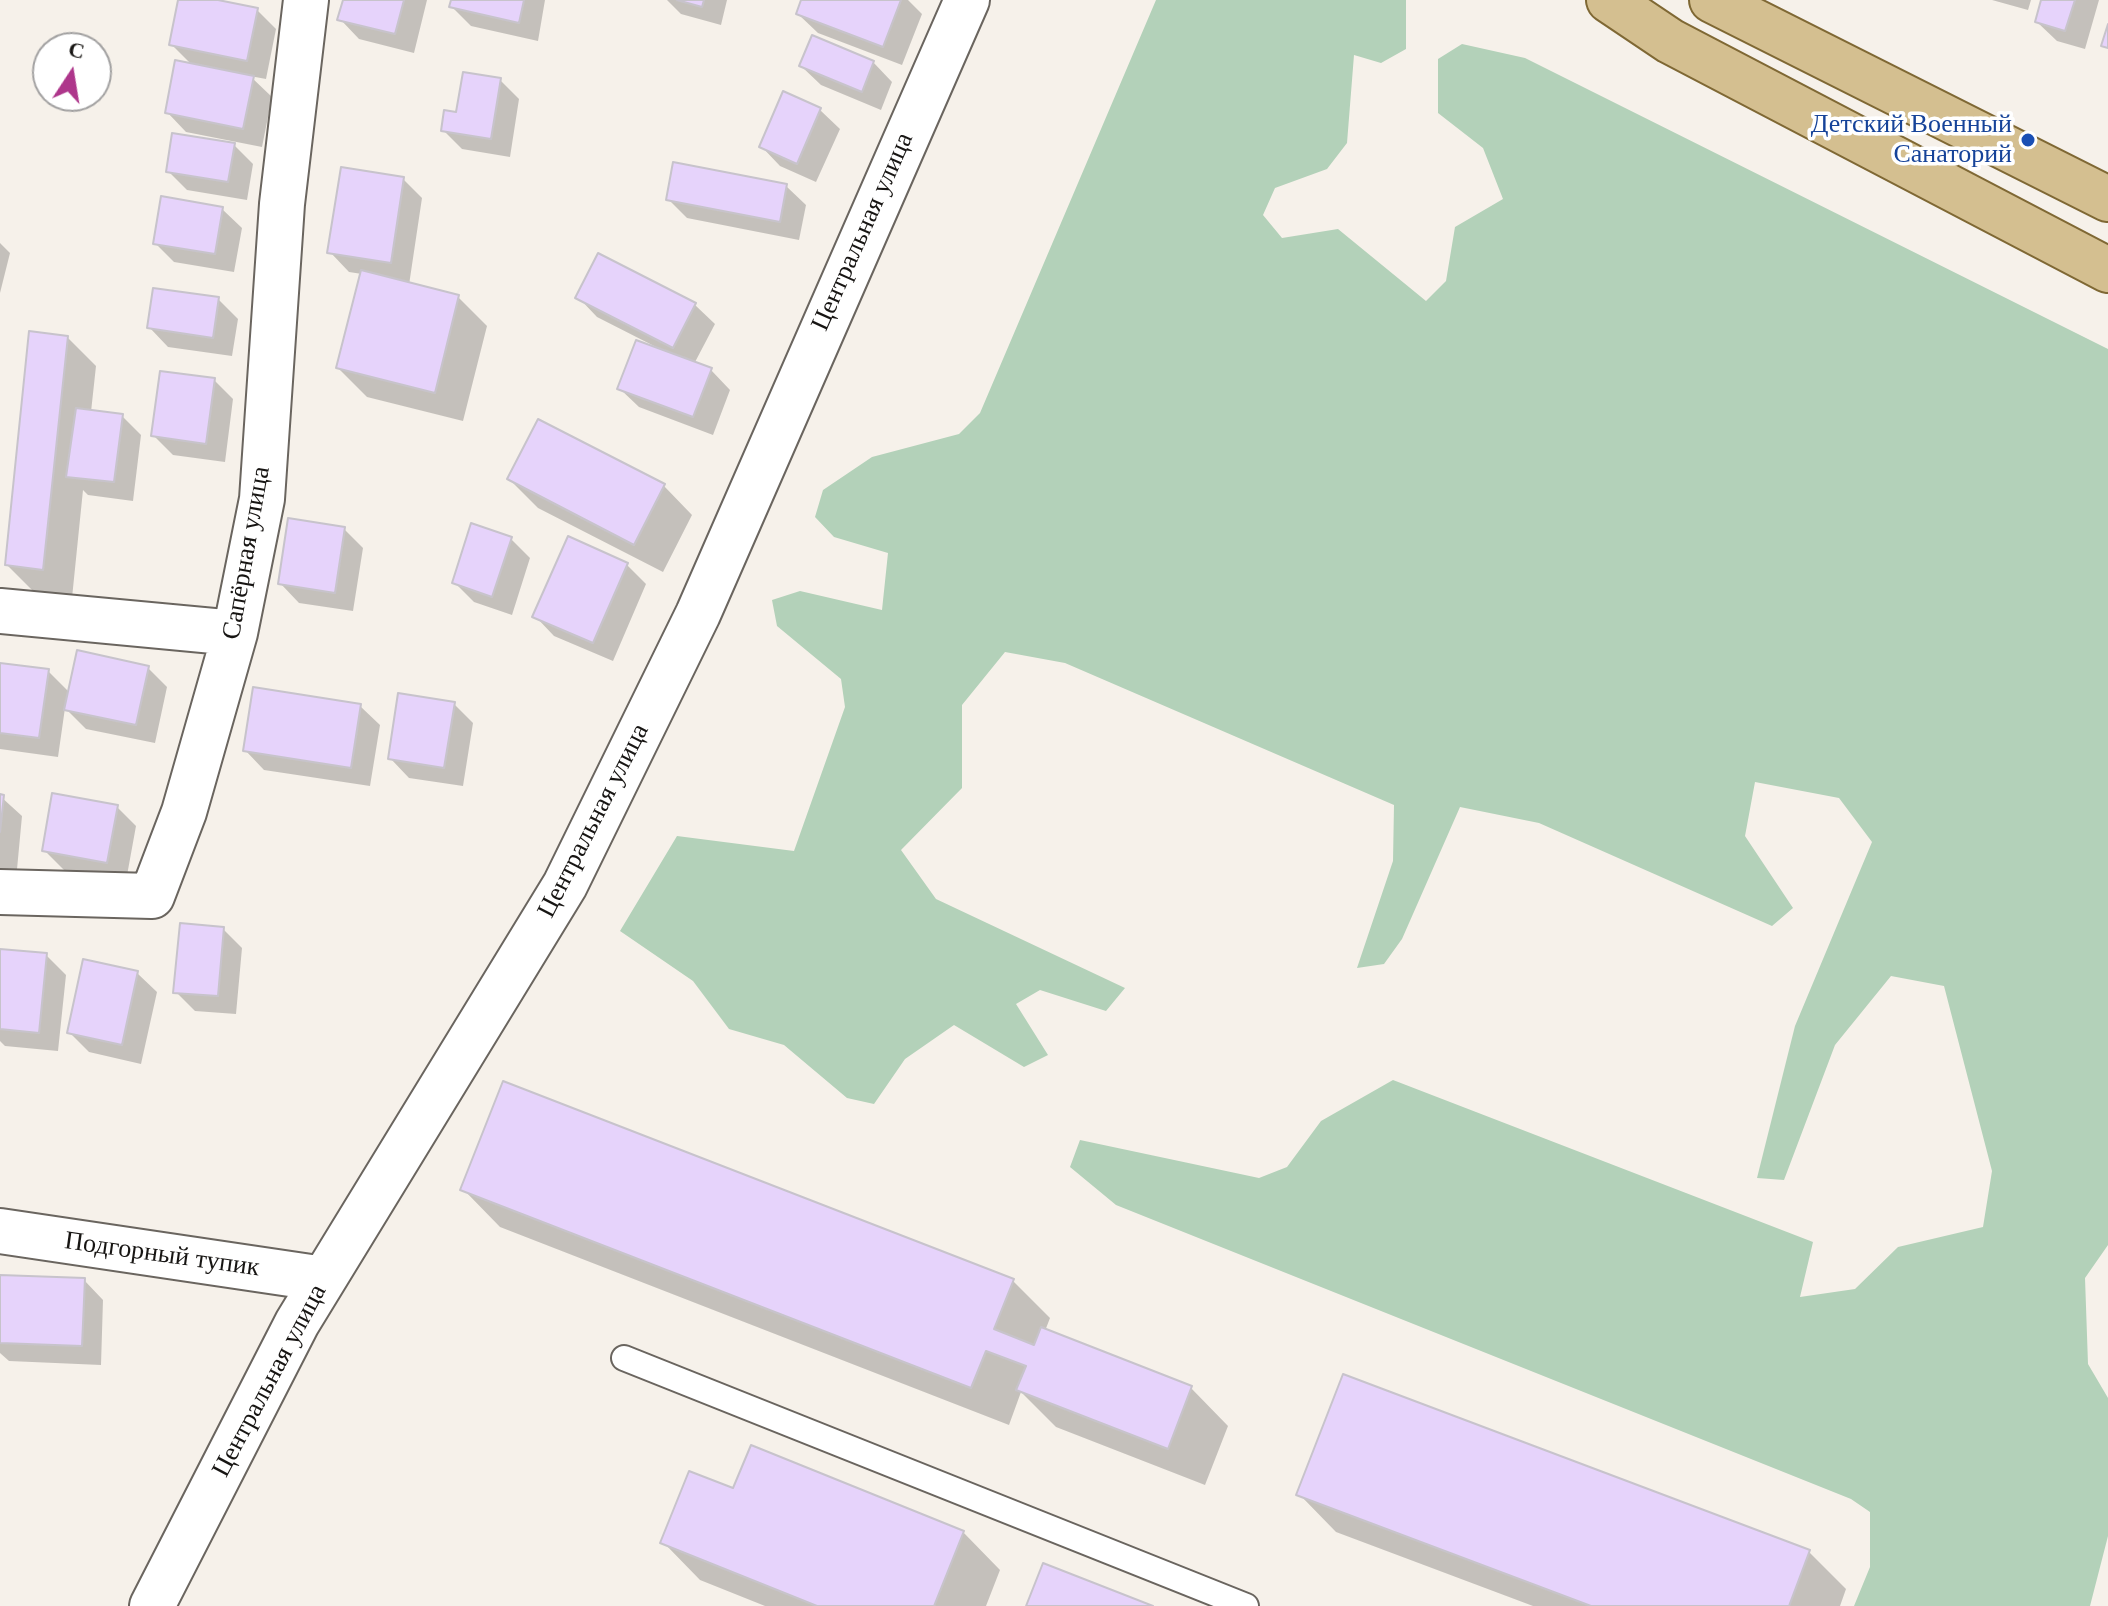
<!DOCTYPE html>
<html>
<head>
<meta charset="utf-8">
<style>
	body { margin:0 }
	#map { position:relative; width:2108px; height:1606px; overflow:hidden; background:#f6f1ea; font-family:Georgia,serif }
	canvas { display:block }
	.north { position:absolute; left:32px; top:32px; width:80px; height:80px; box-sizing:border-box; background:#fff; border:2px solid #a2a1a1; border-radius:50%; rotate:12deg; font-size:22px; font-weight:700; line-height:32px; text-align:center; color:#171513 }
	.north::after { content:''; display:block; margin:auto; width:28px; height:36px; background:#ae368b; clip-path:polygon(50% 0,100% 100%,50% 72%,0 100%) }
</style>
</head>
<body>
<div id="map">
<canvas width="2108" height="1606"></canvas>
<div class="north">С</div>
</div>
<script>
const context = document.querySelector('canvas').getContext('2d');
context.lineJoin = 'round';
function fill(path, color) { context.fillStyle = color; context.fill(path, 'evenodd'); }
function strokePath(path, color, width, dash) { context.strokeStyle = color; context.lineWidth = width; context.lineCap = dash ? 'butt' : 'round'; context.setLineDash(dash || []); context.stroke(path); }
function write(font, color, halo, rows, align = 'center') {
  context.font = font + ' Georgia,serif'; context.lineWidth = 7; context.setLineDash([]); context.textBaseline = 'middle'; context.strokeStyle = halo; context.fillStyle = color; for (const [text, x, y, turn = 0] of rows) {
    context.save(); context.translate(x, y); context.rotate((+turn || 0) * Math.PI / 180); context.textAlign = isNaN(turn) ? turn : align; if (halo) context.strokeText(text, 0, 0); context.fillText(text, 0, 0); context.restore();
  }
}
fill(new Path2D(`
	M1156 0H1406V49L1381 63 1354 55 1347 143 1327 169 1275 188 1263 215 1282 238 1338 229 1426 301 1446 281 1455 227 1503 199 1483 148 1438 113V59L1462 44 1525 58 2108 349V1245L2085 1278 2088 1364 2108 1398V1536L2090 1606H1854L1870 1567V1512L1851 1499 1116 1205 1070 1167 1080 1140 1259 1178 1287 1167 1321 1121 1393 1080 1813 1242 1800 1297 1855 1289 1898 1247 1983 1227 1992 1171 1944 986 1891 976 1835 1045 1784 1180 1757 1178 1795 1026 1872 842 1839 798 1755 782 1745 836 1793 908 1772 926 1539 823 1460 807 1402 939 1384 964 1357 968 1393 861 1394 805 1065 663 1005 652 962 705V788L901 850 936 899 1125 988 1106 1011 1040 990 1016 1004 1048 1055 1024 1067 954 1025 905 1059 874 1104 847 1098 784 1045 729 1029 693 981 620 931 677 836 794 851 845 707 841 679 777 626 772 600 800 591 882 610 888 553 834 537 815 517 823 490 872 457 959 434 980 413Z`), '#b3d1b9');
fill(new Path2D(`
	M180 0H208L257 10 276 29 266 79 250 76 272 97 262 147 186 132 167 112 193 66 171 44Z
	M345 0H427L414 53 359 39 340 19Z
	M453 0H545L538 41 471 26 451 6Z
	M667 0H727L721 25 681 14Z
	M803 0H908L922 14 902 65 818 33 798 14Z
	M1992 0H2031L2028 10Z
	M2043 0H2099L2085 49 2057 41 2037 22Z
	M873 62 892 82 881 110 821 85 801 66Z
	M500 80 519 99 510 157 462 149 443 130Z
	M784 94 820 110 840 129 816 182 780 166 761 146Z
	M234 145 253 164 247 200 187 190 168 171Z
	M403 179 422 198 409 285 458 297 487 326 463 421 367 397 338 368 362 274 349 272 330 252Z
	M786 186 806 205 799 240 687 218 668 199Z
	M222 209 242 228 234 272 174 262 155 243Z
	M0 243 10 253 0 293Z
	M599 255 695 305 715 324 694 364 711 370 730 390 713 435 639 407 619 388 654 346 597 317 578 297Z
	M218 299 238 319 232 356 168 347 149 327Z
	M67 337 96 366 91 412 122 416 141 435 133 501 88 495 83 490 72 598 36 594 7 565Z
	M214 380 233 399 225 462 173 455 153 435Z
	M509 479 664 486 692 515 663 572 538 508Z
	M344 529 363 548 353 611 299 603 280 583Z
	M511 539 530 558 512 615 474 602 454 582Z
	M627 565 646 584 613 661 554 636 535 616Z
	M0 665 48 671 70 693 148 668 167 687 155 743 86 729 65 708 58 757 0 749Z
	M454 704 473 723 463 786 409 778 390 758Z
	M360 706 380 725 370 786 264 770 245 750Z
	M0 796 22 816 16 880 0 878Z
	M117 807 136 826 126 881 64 870 44 850Z
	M223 929 242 948 236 1014 195 1011 176 992Z
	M0 951 46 955 66 975 58 1051 5 1046 0 1041Z
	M137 973 157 992 141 1064 89 1052 69 1032Z
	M463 1189 1013 1281 1050 1318 1045 1331 1191 1388 1228 1426 1205 1485 1056 1427 1021 1392 1009 1425 500 1227Z
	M0 1277 84 1280 103 1300 101 1365 9 1361 0 1353Z
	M734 1491 963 1532 1000 1570 986 1606H765L700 1580 663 1542Z
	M1299 1494 1809 1552 1846 1589 1840 1606H1533L1336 1532Z`), '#0003');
const building = new Path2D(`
	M178 0H218L258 8 247 61 169 45Z
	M343 0H404L395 34 337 20Z
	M451 0H524L519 23 449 7Z
	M677 0H704L702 7Z
	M801 0H901L883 47 796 14Z
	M2041 0H2075L2065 31 2035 22Z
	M2108 24V48L2101 46Z
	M812 35 874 61 862 92 799 66Z
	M175 60 254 76 243 129 165 113Z
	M463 72 501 78 491 139 441 131 444 110 456 112Z
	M783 91 821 108 797 164 759 147Z
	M172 133 235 143 228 182 166 172Z
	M673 162 787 184 780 222 666 200Z
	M341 167 404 177 391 263 327 253Z
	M161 196 223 207 215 254 153 244Z
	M598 253 696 303 673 348 575 298Z
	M361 270 459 295 435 393 336 368Z
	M153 288 219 297 213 338 147 328Z
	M29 331 68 336 43 570 5 565Z
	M636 340 712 368 693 417 617 389Z
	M160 371 215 378 206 444 151 436Z
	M76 408 123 414 114 482 66 477Z
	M538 419 665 484 634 545 507 479Z
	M288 518 345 527 335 593 278 584Z
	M471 523 512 537 492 597 452 583Z
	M568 536 628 563 593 643 532 617Z
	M77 650 149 666 136 725 64 710Z
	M0 663 49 669 39 738 0 733Z
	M253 687 361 704 351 768 243 751Z
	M398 693 455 702 444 768 388 759Z
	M52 793 118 805 107 863 42 851Z
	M0 794 4 795 0 832Z
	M180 923 224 927 218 996 173 993Z
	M0 949 47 953 39 1033 0 1029Z
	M83 959 138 971 122 1045 67 1033Z
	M503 1081 1014 1279 994 1329 1034 1345 1041 1327 1192 1386 1168 1449 1016 1390 1026 1366 986 1351 971 1388 460 1190Z
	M0 1275 85 1278 82 1346 0 1343Z
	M1343 1374 1810 1550 1789 1606H1591L1296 1495Z
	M751 1445 964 1531 934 1606H817L660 1543 689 1471 733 1488Z
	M1043 1563 1153 1606H1026Z`);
fill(building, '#e6d3fb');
strokePath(building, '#c7c3cb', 2);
const service = new Path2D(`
	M624 1358 1246 1606`);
const minor = new Path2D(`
	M0 611 235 633
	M0 892 152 896 184 812 235 633 262 499 282 204 306 0
	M0 1231 324 1279
	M152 1606 297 1323 565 885 698 614 967 0`);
const primary = new Path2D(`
	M1609 0 1670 41 2108 270
	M1712 0 2108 199`);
strokePath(service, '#6a655f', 28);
strokePath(minor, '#6a655f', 48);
strokePath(primary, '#7f6834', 48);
strokePath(service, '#fff', 24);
strokePath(minor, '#fff', 44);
strokePath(primary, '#d4bf90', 44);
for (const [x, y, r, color] of [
	[2028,140,8,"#1a4fb4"]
]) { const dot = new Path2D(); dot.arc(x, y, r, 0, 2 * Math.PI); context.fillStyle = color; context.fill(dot); strokePath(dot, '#fff', 3); }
write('26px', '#164399', '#fff', [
	["Детский Военный",2012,125],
	["Санаторий",2012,155]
], 'right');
write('26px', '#171513', '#fff', [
	["Центральная улица",863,232,-66],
	["Сапёрная улица",247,553,-80],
	["Центральная улица",594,821,-63],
	["Подгорный тупик",162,1255,8],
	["Центральная улица",270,1381,-62]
]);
</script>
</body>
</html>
